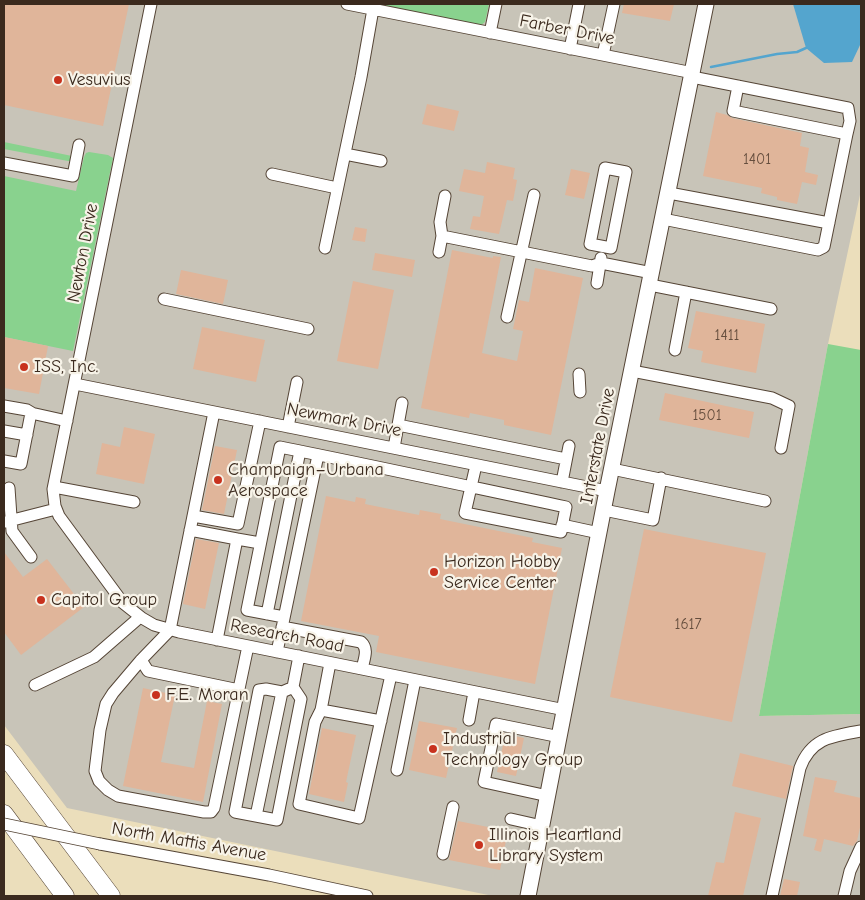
<!DOCTYPE html>
<html>
<head>
<meta charset="utf-8">
<style>
	body { margin:0 }
	#map { position:relative; width:865px; height:900px; overflow:hidden; background:#ebdebb; font-family:"Comic Neue",sans-serif }
	canvas { display:block }
	.frame { position:absolute; inset:0; border:5px solid #3b2a1e; pointer-events:none }
</style>
</head>
<body>
<div id="map">
<canvas width="865" height="900"></canvas>
<div class="frame"></div>
</div>
<script>
const context = document.querySelector('canvas').getContext('2d');
context.lineJoin = 'round';
function fill(path, color) { context.fillStyle = color; context.fill(path, 'evenodd'); }
function strokePath(path, color, width, dash) { context.strokeStyle = color; context.lineWidth = width; context.lineCap = dash ? 'butt' : 'round'; context.setLineDash(dash || []); context.stroke(path); }
function write(font, color, halo, rows, align = 'center') {
  context.font = font + ' "Comic Neue",sans-serif'; context.lineWidth = 4.5; context.setLineDash([]); context.textBaseline = 'middle'; context.strokeStyle = halo; context.fillStyle = color; for (const [text, x, y, turn = 0] of rows) {
    context.save(); context.translate(x, y); context.rotate((+turn || 0) * Math.PI / 180); context.textAlign = isNaN(turn) ? turn : align; if (halo) context.strokeText(text, 0, 0); context.fillText(text, 0, 0); context.restore();
  }
}
fill(new Path2D(`
	M4 4H861V190L828 344 759 716 861 714V896H493L67 808 4 725Z`), '#c8c4b8');
fill(new Path2D(`
	M372 4H489L485 22 480 26Z
	M4 142 72 156 70 161H68L4 149Z
	M89 152 108 155 113 158 73 351 4 337V176L76 191 84 157 86 153Z
	M828 344 861 350V714L759 716Z`), '#89d28e');
fill(new Path2D(`
	M793 4H861V43L852 62 824 63 806 48Z`), '#54a5ce');
strokePath(new Path2D(`
	M711 67 777 54 797 52 806 48`), '#54a5ce', 2.5);
fill(new Path2D(`
	M4 4H129L103 126 4 105Z
	M624 4H674L670 21 622 13Z
	M427 104 459 111 454 131 422 124Z
	M716 112 727 115 732 118 802 133 800 146 809 148 805 172 818 175 816 185 802 182 797 204 777 200V197L761 193 762 188 703 176Z
	M487 162 515 168 513 179 517 180 513 201 507 200 499 234 470 229 473 216 480 217 484 196 459 191 464 169 485 173Z
	M571 169 590 173 584 199 565 195Z
	M355 227 367 229 365 242 352 240Z
	M452 250 493 258V256L501 257 482 353 517 361 523 331 513 329 519 300 529 302 535 268 583 278 551 435 504 425V420L470 413 469 418 421 408Z
	M375 253 415 260 412 277 372 270Z
	M181 270 228 280 223 304 176 294Z
	M353 281 394 290 378 369 337 361Z
	M696 311 765 324 756 373 701 362 703 351 688 348Z
	M202 327 265 340 256 382 193 369Z
	M4 337 48 346 39 394 4 388Z
	M665 393 754 412 749 438 659 420Z
	M124 427 155 434 144 484 96 474 102 443 120 447Z
	M215 446 237 450 224 514 202 510Z
	M326 496 355 502 356 497 366 499 365 504 419 515 420 510 441 514 440 519 533 538 532 542 562 548 535 684 376 652 379 636 301 621Z
	M644 529 766 553 732 722 610 697Z
	M196 539 219 543 205 609 183 604Z
	M4 552 23 577 47 559 84 607 21 655 4 632Z
	M143 688 175 695 161 762 194 768 207 701 222 704 203 802 123 786Z
	M419 721 457 728 446 778 409 770Z
	M322 728 356 735 346 782 348 783 344 802 309 794Z
	M502 733 524 738 516 776 497 772 503 745H499Z
	M740 753 793 766 786 799 732 786Z
	M815 777 837 781 834 792 861 798V823L857 841 853 846 824 839 821 852 814 850 817 839 803 836Z
	M735 812 761 818 743 896H708L716 862 724 863Z
	M458 821 508 831 500 870 449 860Z
	M784 879 800 882 797 896H780Z`), '#e0b59a');
const minor = new Path2D(`
	M151 4 53 489 55 506 59 516 123 603 142 618 154 625 179 632 565 710
	M347 4 693 73
	M490 33 496 4
	M570 49 579 4
	M603 55 614 4
	M738 86 733 111 847 134
	M345 154 381 161
	M4 163 73 176 79 145
	M605 168 626 172 611 248 590 244Z
	M272 174 337 188
	M669 193 829 223
	M663 219 818 250 824 247 847 134 850 121 848 108 692 77
	M442 236 592 266 601 263 652 273
	M325 248 361 77 373 9
	M439 252 442 236 440 222 445 196
	M597 283 601 258
	M650 285 771 309
	M164 299 308 329
	M507 317 534 195
	M675 350 686 292
	M632 371 772 398 789 406 781 448
	M579 374 580 392
	M75 384 607 491
	M402 403 398 425 566 459
	M4 406 27 410 32 413
	M214 412 170 630 141 660 113 693 106 704 100 730 95 771 99 781 108 790 118 796 204 812H211L214 808 248 646
	M288 427 297 382
	M4 431 27 435
	M394 448 398 425
	M4 461 21 464 31 413 67 421
	M612 469 765 501
	M562 482 569 446
	M54 487 134 502
	M9 488 12 531 31 557
	M604 510 653 520 661 478
	M193 516 238 524 260 421
	M5 522 56 509
	M562 525 599 533
	M190 530 237 539 217 640
	M237 539 260 543
	M267 614 300 451
	M284 617 247 610 280 447C375 466 471 487 566 507L561 532 465 513 476 465
	M282 627 361 642C369 649 364 659 362 669
	M277 652 318 455
	M141 660 148 671 239 690
	M330 663 321 710 315 722 299 804 359 818 391 675
	M35 685 94 657 140 617
	M282 692 266 689 259 690 235 812 277 820 301 699 293 687 299 656
	M321 710 381 721
	M469 720 474 692
	M397 770 415 680
	M548 796 484 782 496 724 560 737
	M256 816 282 692 289 689
	M511 819 542 826
	M100 844 269 875 367 896
	M443 854 453 807
	M772 896 800 768C811 738 832 736 861 731
	M844 896 850 871 861 847`);
const major = new Path2D(`
	M528 896 607 491 706 4`);
const highway = new Path2D(`
	M4 754 111 896
	M4 814 65 896`);
strokePath(minor, '#554536', 13);
strokePath(major, '#554536', 17);
strokePath(highway, '#554536', 19);
strokePath(minor, '#fff', 11);
strokePath(major, '#fff', 15);
strokePath(highway, '#fff', 18);
const minorBridge = new Path2D(`
	M4 824 100 844`);
strokePath(minorBridge, '#554536', 13, []);
strokePath(minorBridge, '#fff', 11);
for (const [x, y, r, color] of [
	[58,80,5,"#c8321e"],
	[24,367,5,"#c8321e"],
	[218,480,5,"#c8321e"],
	[434,572,5,"#c8321e"],
	[41,600,5,"#c8321e"],
	[156,695,5,"#c8321e"],
	[433,749,5,"#c8321e"],
	[479,845,5,"#c8321e"]
]) { const dot = new Path2D(); dot.arc(x, y, r, 0, 2 * Math.PI); context.fillStyle = color; context.fill(dot); strokePath(dot, '#f7f3e8', 2); }
write('15px', '#644d3d', null, [
	["1401",757,160],
	["1411",727,336],
	["1501",707,416],
	["1617",688,625]
]);
write('18px', '#3b2a1e', '#f7f3e8', [
	["Farber Drive",567,30,11],
	["Newton Drive",83,253,-79],
	["Newmark Drive",344,420,11],
	["Interstate Drive",598,446,-79],
	["Research Road",287,636,11],
	["North Mattis Avenue",189,842,10]
]);
write('18px', '#3b2a1e', '#f7f3e8', [
	["Vesuvius",68,80],
	["ISS, Inc.",34,367],
	["Champaign–Urbana",228,470],
	["Aerospace",228,491],
	["Horizon Hobby",444,562],
	["Service Center",444,583],
	["Capitol Group",51,600],
	["F.E. Moran",166,695],
	["Industrial",443,739],
	["Technology Group",443,760],
	["Illinois Heartland",489,835],
	["Library System",489,856]
], 'left');
</script>
</body>
</html>
